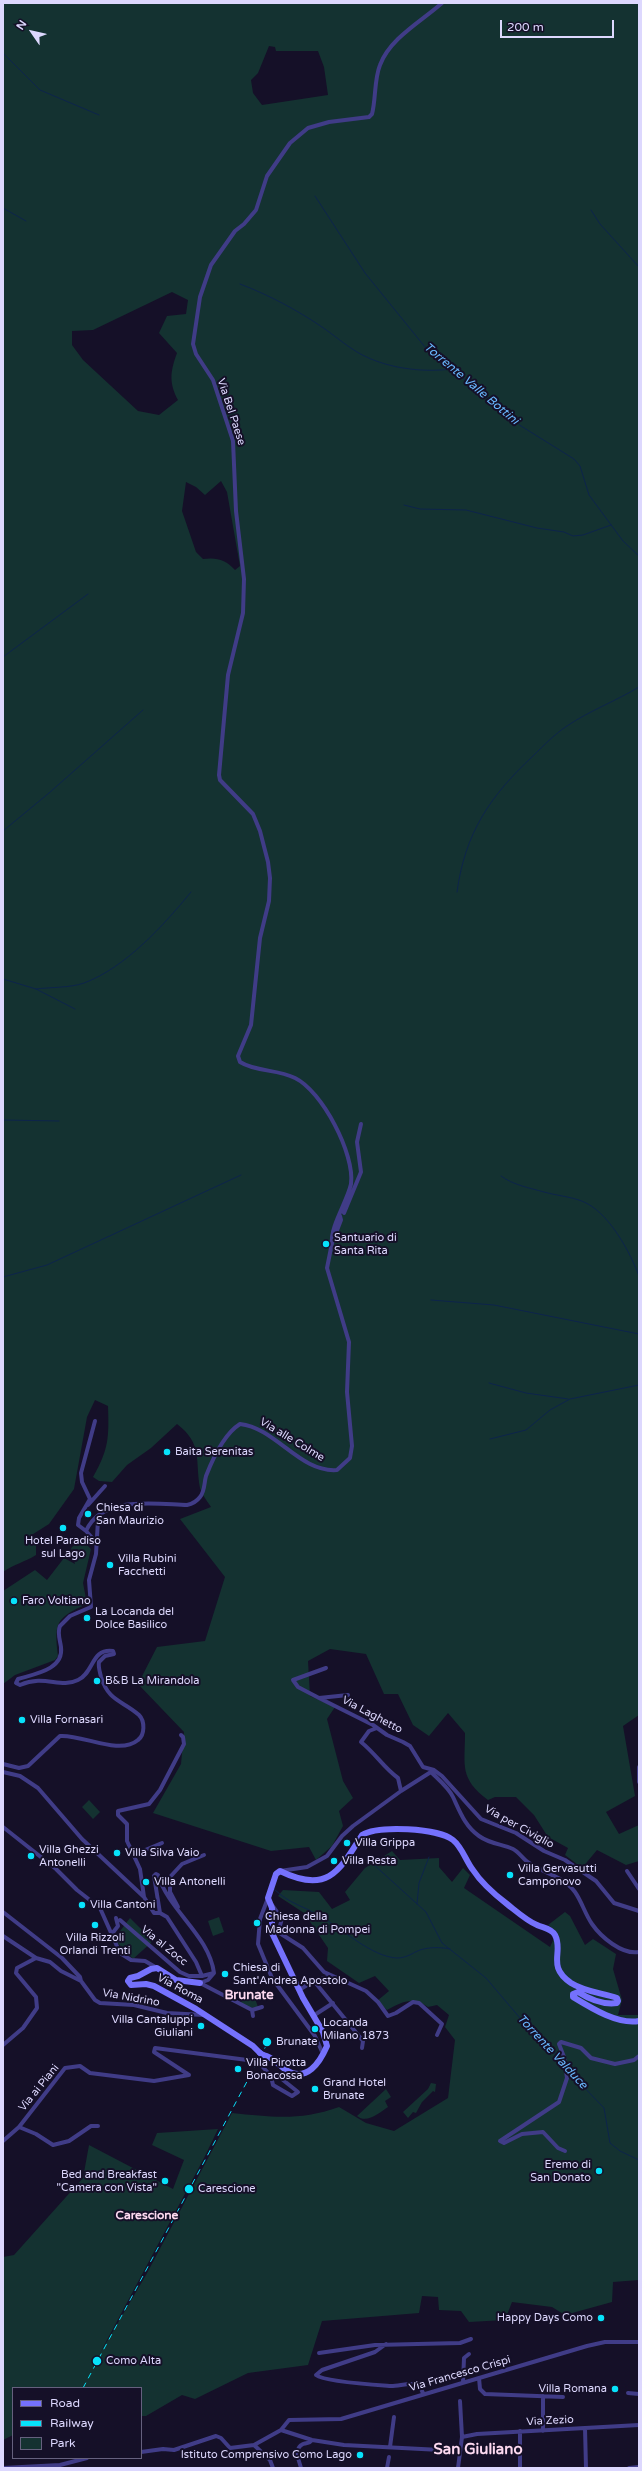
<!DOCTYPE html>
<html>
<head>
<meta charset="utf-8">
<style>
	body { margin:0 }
	#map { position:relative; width:642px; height:2471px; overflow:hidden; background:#151028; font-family:"Varela Round",sans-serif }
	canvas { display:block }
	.frame { position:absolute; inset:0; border:4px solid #ddd8fe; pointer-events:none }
	.legend { position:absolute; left:12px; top:2387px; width:130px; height:72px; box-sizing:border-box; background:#151028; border:1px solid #65607e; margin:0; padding:5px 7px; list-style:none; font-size:12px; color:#ddd8fe }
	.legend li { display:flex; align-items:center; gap:8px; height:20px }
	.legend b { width:20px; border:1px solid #65607e }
	.north { position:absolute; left:12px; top:12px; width:40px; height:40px; -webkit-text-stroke:3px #151028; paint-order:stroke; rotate:304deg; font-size:11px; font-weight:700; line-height:16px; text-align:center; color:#ddd8fe }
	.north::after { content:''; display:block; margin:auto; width:14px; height:18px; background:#ddd8fe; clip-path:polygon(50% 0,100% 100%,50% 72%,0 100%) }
	.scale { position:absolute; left:500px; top:20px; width:114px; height:18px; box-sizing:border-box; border:2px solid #ddd8fe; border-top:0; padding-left:5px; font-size:12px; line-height:14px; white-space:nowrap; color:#ddd8fe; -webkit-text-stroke:3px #151028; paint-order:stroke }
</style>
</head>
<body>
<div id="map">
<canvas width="642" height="2471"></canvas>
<div class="frame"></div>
<ul class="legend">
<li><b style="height:5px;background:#7571fd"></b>Road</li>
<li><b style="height:5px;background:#07e2fb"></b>Railway</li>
<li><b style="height:11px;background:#143231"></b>Park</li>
</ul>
<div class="north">N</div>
<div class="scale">200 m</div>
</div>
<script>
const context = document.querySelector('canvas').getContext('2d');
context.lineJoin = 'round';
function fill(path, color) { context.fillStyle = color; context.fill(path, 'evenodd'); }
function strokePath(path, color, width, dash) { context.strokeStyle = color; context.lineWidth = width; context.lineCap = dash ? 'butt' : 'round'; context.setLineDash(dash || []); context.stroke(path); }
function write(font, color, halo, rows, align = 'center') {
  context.font = font + ' "Varela Round",sans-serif'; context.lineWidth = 4; context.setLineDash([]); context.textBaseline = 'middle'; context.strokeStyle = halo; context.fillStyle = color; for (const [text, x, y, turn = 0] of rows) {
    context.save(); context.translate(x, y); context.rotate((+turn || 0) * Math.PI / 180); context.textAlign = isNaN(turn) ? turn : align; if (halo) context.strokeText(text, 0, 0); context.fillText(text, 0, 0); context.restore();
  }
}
fill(new Path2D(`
	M3 3H639V1715L623 1726 635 1796 606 1812 619 1834 639 1825V1861L626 1865 597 1850 582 1868 565 1855 568 1848 548 1837 534 1815 516 1797H495L488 1800C459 1778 465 1766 465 1733L448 1713 429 1736 413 1725 398 1694H384L366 1654 330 1649 308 1661 310 1696 335 1707 327 1719 343 1781 353 1798 339 1811 343 1826 332 1846 316 1860 309 1847 271 1851 153 1813 181 1764 184 1732 138 1684 157 1647 205 1641 225 1577 180 1519 211 1507C208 1502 202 1495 200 1488 195 1460 203 1444 177 1424L151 1448 127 1465 112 1482 99 1481 93 1477C109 1449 109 1437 108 1406L95 1400 87 1417 74 1489 49 1524 30 1536 36 1545V1555C25 1562 14 1564 3 1572ZM269 46 275 47 276 51H318L324 67 328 95 262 105 253 93 251 80 258 73ZM172 292 188 300 186 314 167 316 159 333 177 353C170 372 169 383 178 400L159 415 138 411 83 360 72 345V331L93 330ZM221 481 227 492 240 566 235 570C226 560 217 557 203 559L196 552 182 511 186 482 196 487 205 495Z
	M81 1539 91 1549 83 1583 87 1604C56 1618 54 1622 58 1656L55 1660 15 1675 3 1684V1591L35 1570 47 1580 64 1558 75 1564 71 1548Z
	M89 1800 100 1812 93 1819 82 1807Z
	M392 1851 400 1860 439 1858V1867L452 1882 463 1868 470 1875 464 1888 550 1947 557 1932 548 1925 565 1912 570 1916 585 1945 593 1939 616 1954 613 1969 622 2000 618 2015H639V2280L613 2282 612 2302 565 2315 552 2307 512 2302 505 2320 469 2322 461 2311 439 2310 438 2297 422 2296 419 2313 322 2321 308 2365 248 2373 195 2399 182 2395 146 2416H141V2388H13V2435L3 2440V2257L14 2255 83 2178 89 2145 173 2189 184 2160 152 2145 157 2133 218 2129 204 2158 99 2355 146 2275 232 2113C272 2117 300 2121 339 2107L366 2123 394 2131 448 2098 455 2040 445 2027 449 2015 437 2005 428 2007C412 1996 402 2002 387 2010L377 2001 389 1991 375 1976 359 1983 327 1961 328 1948 304 1913 278 1896 283 1890 319 1892 332 1909 350 1900 345 1892 365 1868Z
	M219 1917 224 1932 213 1936 208 1921Z
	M130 1918 153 1941 133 1959 114 1939Z
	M252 1990 258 2007 250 2008 238 2003 245 2000V1992Z
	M431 2083 436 2084 435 2092 433 2091 422 2102 416 2113 413 2112 408 2118 403 2112 428 2089Z
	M386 2089 391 2097 385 2101 388 2107C379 2113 367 2124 357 2116Z`), '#143231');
strokePath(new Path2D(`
	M3 53 40 90 99 115
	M315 196 365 273 425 347 521 426 574 459 580 466 589 495 623 541 639 556
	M3 208 26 221
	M591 210 600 224 639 267
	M240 284C269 295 297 310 322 327 334 335 345 345 357 352 384 368 421 373 452 369
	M404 505 420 509 466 510 537 528 564 532 573 536 583 535 611 525
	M3 657 88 594
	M3 831 49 793 143 710
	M457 892C465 833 490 796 533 756 544 745 555 734 567 726 589 711 616 701 639 687
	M3 979 36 989 75 1009
	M36 989C51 987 70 988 84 983 125 968 164 925 191 892
	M3 1120 59 1121
	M501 1176C513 1185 530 1188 544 1192 558 1196 576 1197 588 1204 611 1217 630 1252 639 1276
	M3 1277 47 1265 241 1175
	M431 1300 494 1305 639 1334
	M489 1383 526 1393 568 1399
	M490 1439 526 1430 550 1410 570 1399 639 1385
	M372 1863 426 1912 442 1943 486 1978 531 2031 562 2060
	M274 1889C291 1905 302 1905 320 1916 341 1928 372 1957 397 1958 407 1958 412 1953 420 1950 429 1947 441 1947 450 1949
	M417 1904 419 1883 429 1857
	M567 2065 579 2082 604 2108 610 2143 620 2151 639 2160`), '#0d244b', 1);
strokePath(new Path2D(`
	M344 1213 361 1172 357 1142 361 1124
	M332 1243C330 1227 347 1202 351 1184 355 1154 322 1091 295 1078 277 1069 256 1072 240 1062L238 1056 251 1025 260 938 269 901 270 878 268 862 260 831 253 814 220 780 219 775 228 675 243 613 244 579 236 511 233 441 213 380 196 354 193 344 200 297 211 265 235 231 244 224 256 210 267 176 290 143 308 128 329 122 369 117 372 114C376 99 374 80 380 65 390 38 422 21 442 3
	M88 1505 105 1486
	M86 1531C102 1495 155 1504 187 1505 192 1504 197 1501 200 1497 205 1491 204 1483 206 1476 213 1458 224 1434 240 1424 276 1428 300 1473 337 1470L350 1458 352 1446 347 1392 349 1342 327 1268 332 1243 341 1220 340 1216
	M86 1531 78 1525 79 1518 90 1499 82 1482 81 1473 95 1421
	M86 1531 96 1542
	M348 1695 319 1698 373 1725 387 1735 403 1742 410 1746 423 1767 434 1770
	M319 1698 298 1687 293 1680 326 1668
	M377 1728 369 1731 361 1742C375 1753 384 1768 398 1778L401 1791
	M3 1764 19 1768 28 1766 60 1736C82 1734 119 1756 138 1740 145 1735 145 1721 139 1715 122 1700 109 1702 101 1677 100 1672 98 1667 99 1662L105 1656 114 1654 113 1651C91 1648 94 1673 78 1680 60 1689 45 1674 20 1685L16 1683 18 1679C34 1674 64 1670 61 1647 60 1640 57 1632 60 1626L70 1616 91 1607 89 1580 96 1554 98 1520 101 1514
	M639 1767V1782
	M3 1772 20 1776 38 1788 82 1839 144 1897 154 1913H160
	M431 1772C438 1779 449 1788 453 1797 460 1812 465 1826 479 1836 490 1844 502 1844 513 1849 519 1852 523 1859 529 1863 544 1873 564 1877 575 1892 582 1902 585 1914 592 1924 601 1937 622 1955 639 1952
	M3 1827 56 1869 77 1890 100 1908 120 1953 131 1960 145 1961 157 1968
	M130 1847 138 1853 162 1843
	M280 1871 307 1867 327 1856 342 1836 353 1826 401 1791 434 1770 442 1776 481 1819 516 1833 544 1851 565 1860 596 1881 614 1903 639 1911
	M627 1871 639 1889
	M144 1897 140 1869 127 1841V1824L118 1815V1811L149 1804 160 1790 184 1744 183 1737 181 1735
	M268 1898 260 1919 258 1944 272 1978 315 2036 323 2054
	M272 1905 282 1919 278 1932 303 1948 324 1972 366 1991 378 2002 388 2016 396 2013 413 2002 419 2003 442 2024 437 2035
	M178 1907 170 1892V1877L182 1864 204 1855
	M3 1912 62 1958 80 1977 81 1981
	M160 1913 154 1876 156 1874 158 1875C169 1911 209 1935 214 1973L208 1980 200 1983
	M160 1913 167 1917 196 1962 202 1976 214 1973
	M120 1920 180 1972 189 1976H202
	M111 1935 118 1926 116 1918
	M3 1936 36 1958 50 1962 61 1971 81 1981 95 2000 100 2003 134 2005 167 2013 204 2015
	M314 1981 363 2041 362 2048
	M200 1983 252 2010 262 2007
	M299 1990 314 1981 332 1976
	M252 2010 253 2016
	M313 2016 333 2003
	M3 2045 23 2028 37 2008 36 1997 16 1973 17 1968 36 1958
	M19 2127 36 2134 53 2145 69 2141 91 2126H98
	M3 2141 19 2127 65 2068 80 2066 90 2073 154 2081 189 2075 154 2052 155 2048 255 2061 260 2064 271 2076 273 2085 292 2096 298 2092 283 2080 287 2070
	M565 2151 558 2148 543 2132 522 2134 504 2143 500 2141 559 2102 567 2078 564 2057 559 2044 561 2042 581 2048 591 2058 615 2064 634 2060 639 2056
	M386 2344 375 2352 322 2370 316 2375C325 2382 377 2385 391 2386 400 2386 410 2382 419 2385L423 2393
	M319 2353 375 2345 460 2343 471 2339
	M479 2378 480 2389 485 2394 563 2397
	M463 2382 464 2358 469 2354
	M628 2393 639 2394
	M543 2396V2431
	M585 2428 586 2468
	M281 2430 289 2420 341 2419 587 2346 605 2342H639
	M462 2437 477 2434 639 2425
	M254 2445 270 2460 273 2468
	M390 2447 394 2417
	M141 2452 163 2449 174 2450 216 2436 221 2438 230 2448 254 2445 281 2430 312 2440 344 2445 460 2451
	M3 2468 60 2465 87 2458
	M301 2468C299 2460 293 2449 303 2444 308 2442 309 2444 312 2440
	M387 2468 389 2457
	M458 2468 462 2437 460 2401
	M520 2468V2431
	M629 2468 639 2467`), '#403c87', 4);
strokePath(new Path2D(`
	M200 1983 176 1980 157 1968 151 1969 138 1976 130 1978 128 1981 131 1985 146 1984 154 1986 196 2009 253 2046 260 2053
	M263 2055C273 2057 278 2064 286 2070 307 2083 320 2062 327 2046L323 2032 303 1998 272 1933V1908L268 1898 276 1874 280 1871C327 1894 339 1872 362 1835 378 1825 438 1828 453 1840 462 1847 466 1861 473 1870 482 1884 494 1894 507 1904 516 1911 527 1921 537 1925 543 1928 551 1928 555 1935 564 1952 546 1966 571 1983 585 1992 603 1993 617 1998L618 2001 617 2003C603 2005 589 1999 578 1992L573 1994V1997C591 2008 618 2025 639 2021`), '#7571fd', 6);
strokePath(new Path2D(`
	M83 2388 266 2046`), '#07e2fb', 1, [6, 5]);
strokePath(new Path2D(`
	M260 2053 263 2055`), '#7571fd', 6);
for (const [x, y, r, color] of [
	[326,1244,4,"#07e2fb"],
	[167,1452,4,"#07e2fb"],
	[88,1514,4,"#07e2fb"],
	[63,1528,4,"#07e2fb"],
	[110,1565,4,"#07e2fb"],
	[14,1601,4,"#07e2fb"],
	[87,1618,4,"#07e2fb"],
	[97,1681,4,"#07e2fb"],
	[22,1720,4,"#07e2fb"],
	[347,1843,4,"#07e2fb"],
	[117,1853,4,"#07e2fb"],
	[31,1856,4,"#07e2fb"],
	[334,1861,4,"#07e2fb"],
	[510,1875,4,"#07e2fb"],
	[146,1882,4,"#07e2fb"],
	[82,1905,4,"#07e2fb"],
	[257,1923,4,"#07e2fb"],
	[95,1925,4,"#07e2fb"],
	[225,1974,4,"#07e2fb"],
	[201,2026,4,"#07e2fb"],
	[315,2029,4,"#07e2fb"],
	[267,2042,5,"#07e2fb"],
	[238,2069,4,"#07e2fb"],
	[315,2089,4,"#07e2fb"],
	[599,2171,4,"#07e2fb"],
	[165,2181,4,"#07e2fb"],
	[189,2189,5,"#07e2fb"],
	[601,2318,4,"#07e2fb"],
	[97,2361,5,"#07e2fb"],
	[615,2389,4,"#07e2fb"],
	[360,2455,4,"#07e2fb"]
]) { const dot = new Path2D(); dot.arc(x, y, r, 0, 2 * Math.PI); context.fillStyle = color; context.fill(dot); strokePath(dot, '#151028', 1.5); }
write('11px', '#ddd8fe', '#151028', [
	["Via Bel Paese",231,412,72],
	["Via alle Colme",292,1440,31],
	["Via Laghetto",372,1715,28],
	["Via per Civiglio",519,1827,29],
	["Via al Zocc",164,1946,39],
	["Via Roma",180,1989,28],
	["Via Nidrino",131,1998,10],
	["Via ai Piani",39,2088,-51],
	["Via Francesco Crispi",460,2374,-16],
	["Via Zezio",550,2421,-3]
]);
write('11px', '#ddd8fe', '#151028', [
	["Santuario di",334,1238],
	["Santa Rita",334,1251],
	["Baita Serenitas",175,1452],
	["Chiesa di",96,1508],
	["San Maurizio",96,1521],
	["Hotel Paradiso",63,1541,"center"],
	["sul Lago",63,1554,"center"],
	["Villa Rubini",118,1559],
	["Facchetti",118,1572],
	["Faro Voltiano",22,1601],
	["La Locanda del",95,1612],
	["Dolce Basilico",95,1625],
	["B&B La Mirandola",105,1681],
	["Villa Fornasari",30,1720],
	["Villa Grippa",355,1843],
	["Villa Ghezzi",39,1850],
	["Antonelli",39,1863],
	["Villa Silva Vaio",125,1853],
	["Villa Resta",342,1861],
	["Villa Gervasutti",518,1869],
	["Camponovo",518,1882],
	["Villa Antonelli",154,1882],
	["Villa Cantoni",90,1905],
	["Chiesa della",265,1917],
	["Madonna di Pompei",265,1930],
	["Villa Rizzoli",95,1938,"center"],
	["Orlandi Trenti",95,1951,"center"],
	["Chiesa di",233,1968],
	["Sant'Andrea Apostolo",233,1981],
	["Villa Cantaluppi",193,2020,"right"],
	["Giuliani",193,2033,"right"],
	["Locanda",323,2023],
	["Milano 1873",323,2036],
	["Brunate",276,2042],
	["Villa Pirotta",246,2063],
	["Bonacossa",246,2076],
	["Grand Hotel",323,2083],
	["Brunate",323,2096],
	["Eremo di",591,2165,"right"],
	["San Donato",591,2178,"right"],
	["Bed and Breakfast",157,2175,"right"],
	["\"Camera con Vista\"",157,2188,"right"],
	["Carescione",198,2189],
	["Happy Days Como",593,2318,"right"],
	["Como Alta",106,2361],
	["Villa Romana",607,2389,"right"],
	["Istituto Comprensivo Como Lago",352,2455,"right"]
], 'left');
write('italic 12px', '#68b7fd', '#151028', [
	["Torrente Valle Bottini",471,384,40],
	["Torrente Valduce",552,2052,47]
]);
write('bold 12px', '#fedaf1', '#151028', [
	["Carescione",147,2216]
]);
write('bold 13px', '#fedaf1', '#151028', [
	["Brunate",249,1996]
]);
write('bold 15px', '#fedaf1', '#151028', [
	["San Giuliano",478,2450]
]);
</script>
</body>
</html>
